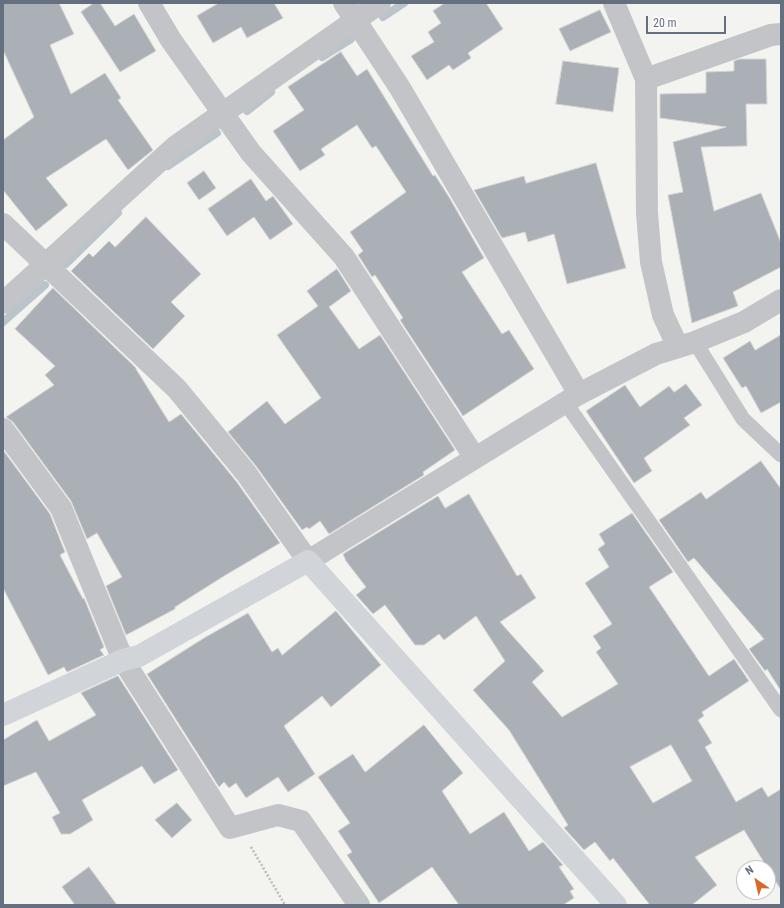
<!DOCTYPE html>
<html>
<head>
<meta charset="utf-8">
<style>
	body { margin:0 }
	#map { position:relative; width:784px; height:908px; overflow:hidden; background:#f3f4f0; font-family:"Roboto Condensed",sans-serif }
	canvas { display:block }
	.frame { position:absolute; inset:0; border:4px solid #64707f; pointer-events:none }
	.north { position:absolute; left:736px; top:860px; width:40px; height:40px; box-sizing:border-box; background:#fff; border:1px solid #c1c6cc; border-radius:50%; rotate:326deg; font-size:11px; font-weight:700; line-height:16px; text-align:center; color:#64707f }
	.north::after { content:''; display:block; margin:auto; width:14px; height:18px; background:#d9682b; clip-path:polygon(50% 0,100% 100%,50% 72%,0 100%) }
	.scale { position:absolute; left:646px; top:16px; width:80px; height:18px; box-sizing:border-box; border:2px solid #64707f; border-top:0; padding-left:5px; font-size:12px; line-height:14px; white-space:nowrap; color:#64707f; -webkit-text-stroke:3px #fff; paint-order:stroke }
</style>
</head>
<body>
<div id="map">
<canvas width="784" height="908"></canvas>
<div class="frame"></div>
<div class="north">N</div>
<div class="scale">20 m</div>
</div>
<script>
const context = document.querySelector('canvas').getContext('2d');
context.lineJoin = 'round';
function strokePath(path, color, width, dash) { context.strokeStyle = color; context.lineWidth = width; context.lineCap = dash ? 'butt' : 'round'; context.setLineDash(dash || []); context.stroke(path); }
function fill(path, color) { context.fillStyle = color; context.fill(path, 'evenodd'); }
strokePath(new Path2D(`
	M383 17 404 3
	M322 57 351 39
	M247 111 271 92
	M168 166 217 133
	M66 264 118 213
	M3 322 45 285`), '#bbc4ca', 8);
const building = new Path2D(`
	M3 3H59L74 34 50 45 71 94 105 73 121 98 118 100 153 150 128 170 106 139 46 178 68 205 36 231 3 190V140L34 117 3 50Z
	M94 3H100L115 26 134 14 156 51 120 72 81 12Z
	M219 3H274L283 18 247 38 241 27 213 43 197 16Z
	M445 3H486L503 29 468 53 471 58 453 70 449 65 427 80 411 56 434 42 428 32 441 23 433 11Z
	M600 10 611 32 570 51 559 29Z
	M341 52 357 76 367 69 433 176 435 175 449 197 484 258 462 272 502 334 509 330 534 369 463 416 400 320 403 318 375 275 372 277 358 255 363 251 350 232 406 192 376 146 372 148 357 125 321 149 325 155 300 171 273 131 304 110 288 87Z
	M740 59H766L767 104H746L747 146 701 147 714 211 761 193 781 243V267L733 292 738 306 692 323 668 195 683 192 673 142 726 127 660 118V94L706 93V72L734 71V61Z
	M563 61 619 68 613 112 556 104Z
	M596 163 626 268 567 284 554 234 528 242 525 232 502 238 474 190 524 176 526 183Z
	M204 171 216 188 199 200 187 183Z
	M251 179 266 201 273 196 293 224 270 240 254 217 227 236 208 209Z
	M146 217 201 274 171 302 185 316 153 349 71 271 89 253 93 257 109 241 115 247Z
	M337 269 351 291 329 307 359 349 380 335 455 450 423 472 424 475 329 534 320 521 309 529 307 527 302 530 256 466 228 432 267 401 285 424 321 398 277 335 318 306 307 291Z
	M53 288 136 368V369L169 422 181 414 236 481 280 543 224 576 175 607V609L126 635 106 586 122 577 97 533 87 539 71 501 13 422 6 417 54 385 45 375 55 366 15 329Z
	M781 335V402L761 413 746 386 742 388 723 358 750 341 755 350Z
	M686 384 702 405 684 418 690 425 644 458 652 471 634 483 586 411 625 385 640 407 669 386 674 392Z
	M3 450 50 514 65 552 60 555 83 599 84 598 104 647 100 650 104 655 67 672 64 667 48 675 3 588Z
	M761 461 781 489V691L767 669 765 671 749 649 764 639 694 558 688 562 659 520 701 492 706 499Z
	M469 494 517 576 521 574 536 598 500 622 544 671 532 682 562 717 618 684 596 652 601 648 593 636 612 624 585 583 609 567 598 549 605 544 599 534 632 513 673 572 649 587 709 676 734 659 749 681 702 712 704 716 698 720 712 743 705 747 736 802 762 787 768 797 781 789V890L744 830 695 857 717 885 692 905H650L613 858 610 861 595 842 584 850 564 828 568 825 509 730 473 690 505 661 476 616 444 640 439 634 424 645H415L385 605 373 614 356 595 366 587 346 561 343 554 438 496 445 508ZM671 745 692 781 653 803 630 767Z
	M336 611 381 665 331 707 322 696 284 726 315 774 288 792 278 777 246 798 236 783 229 788 224 782 219 787 147 674 204 638 248 613 272 652 278 648 282 655Z
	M118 676 178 770 154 784 142 766 82 800 93 820 70 834H61L52 817 60 813 36 772 3 786V740L37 720 49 741 96 715 81 693Z
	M424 725 463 773 442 791 470 834 504 812 529 851 543 842 563 865 559 867 574 889 570 891 574 898 563 905H459L432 867 379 903 347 855 352 852 338 831 350 823 318 777 353 754 365 772Z
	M177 803 192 820 172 838 155 820Z
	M89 867 117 905H75L62 887Z`);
fill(building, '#aab0b5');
strokePath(building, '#d5d5d3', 1);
strokePath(new Path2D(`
	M251 847 285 905`), '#b9bbbd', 2.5, [2, 2]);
strokePath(new Path2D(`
	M695 342 743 419 781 455
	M565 402 781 710`), '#c2c4c8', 15);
strokePath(new Path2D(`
	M149 3 171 40 251 153 344 257 475 458
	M344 3 400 88 579 394
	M614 3 646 79 647 213 651 262 663 315 678 347
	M646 79 771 35 781 34
	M3 224 177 389 246 473 308 561 579 394 656 354 695 342 744 322 781 300
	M3 303 176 146 380 3
	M3 429 61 508 123 660 230 828 278 815 301 821 359 905`), '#c2c4c8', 22);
strokePath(new Path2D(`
	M3 715 123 660 139 656 308 561 616 905`), '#d1d4d9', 22);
</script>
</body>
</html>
